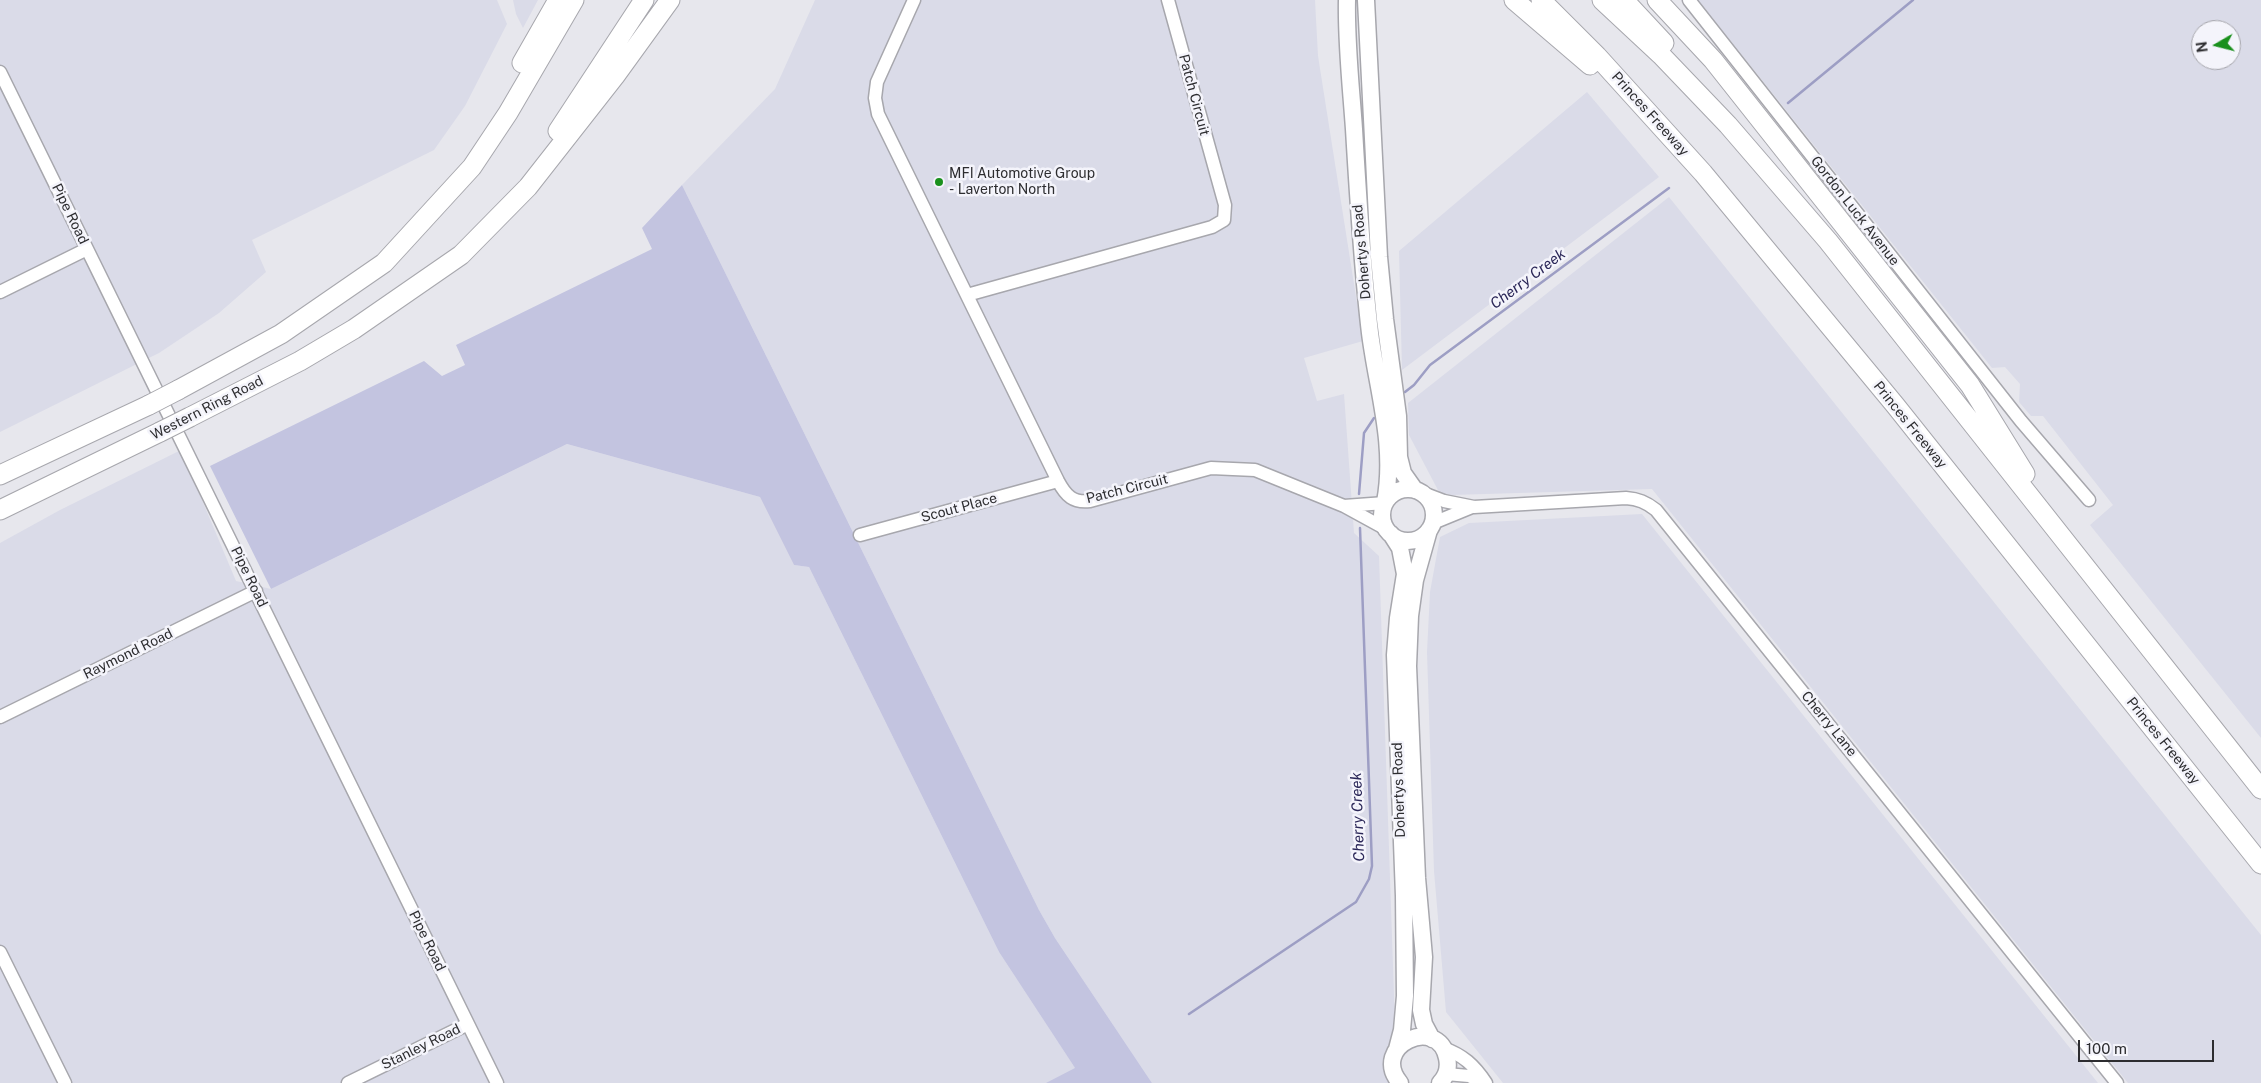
<!DOCTYPE html>
<html>
<head>
<meta charset="utf-8">
<style>
	body { margin:0 }
	#map { position:relative; width:2261px; height:1083px; overflow:hidden; background:#e7e7ed; font-family:"Public Sans",sans-serif }
	canvas { display:block }
	.north { position:absolute; left:2191px; top:20px; width:50px; height:50px; box-sizing:border-box; background:#f4f4fb; border:1px solid #a4a4aa; border-radius:50%; rotate:262deg; font-size:14px; font-weight:700; line-height:20px; text-align:center; color:#2d2d30 }
	.north::after { content:''; display:block; margin:auto; width:18px; height:22px; background:#19901c; clip-path:polygon(50% 0,100% 100%,50% 72%,0 100%) }
	.scale { position:absolute; left:2078px; top:1040px; width:136px; height:22px; box-sizing:border-box; border:2px solid #2d2d30; border-top:0; padding-left:6px; font-size:15px; line-height:18px; white-space:nowrap; color:#2d2d30; -webkit-text-stroke:4px #f4f4fb; paint-order:stroke }
</style>
</head>
<body>
<div id="map">
<canvas width="2261" height="1083"></canvas>
<div class="north">N</div>
<div class="scale">100 m</div>
</div>
<script>
const context = document.querySelector('canvas').getContext('2d');
context.lineJoin = 'round';
function fill(path, color) { context.fillStyle = color; context.fill(path, 'evenodd'); }
function strokePath(path, color, width, dash) { context.strokeStyle = color; context.lineWidth = width; context.lineCap = dash ? 'butt' : 'round'; context.setLineDash(dash || []); context.stroke(path); }
function write(font, color, halo, rows, align = 'center') {
  context.font = font + ' "Public Sans",sans-serif'; context.lineWidth = 5; context.setLineDash([]); context.textBaseline = 'middle'; context.strokeStyle = halo; context.fillStyle = color; for (const [text, x, y, turn = 0] of rows) {
    context.save(); context.translate(x, y); context.rotate((+turn || 0) * Math.PI / 180); context.textAlign = isNaN(turn) ? turn : align; if (halo) context.strokeText(text, 0, 0); context.fillText(text, 0, 0); context.restore();
  }
}
fill(new Path2D(`
	M0 0H497L507 24 465 106 434 150 252 240 266 272 219 313 159 353 0 432Z
	M513 0H538L523 28 516 14Z
	M815 0H1315L1318 56 1363 341 1304 358 1317 401 1344 394 1354 533 1379 556 1397 1083H1152L1055 938 1039 910 682 185 775 89Z
	M1698 0H2261V738L2090 525 2113 505 2043 416H2031L2019 402 2020 384 2005 367 1992 368ZM2201 30H2231V60H2201Z
	M1587 92 1659 177 1402 370 1399 251Z
	M1669 197 2261 935V1083H2128L1652 489 1452 495 1439 492 1409 435 1408 403Z
	M567 444 760 497 794 565 809 567 999 952 1085 1083H0V543L60 510 181 450 236 581 271 589Z
	M1642 514 2098 1083H1503L1446 1012 1434 871 1427 652 1430 592 1440 537 1469 523Z`), '#dadbe8');
fill(new Path2D(`
	M682 185 1039 910 1055 938 1152 1083H1046L1075 1068 999 952 809 567 794 565 760 497 567 444 271 589 210 466 424 361 442 376 465 365 456 345 652 249 642 228Z`), '#c3c4e0');
strokePath(new Path2D(`
	M1788 103 1913 0
	M1405 392 1414 385 1430 365 1669 188
	M1359 494 1364 433 1374 418
	M1189 1014 1356 902 1369 879 1372 866 1360 528`), '#9d9ec4', 2.5);
const minor = new Path2D(`
	M914 0 877 82 875 98 878 114 1058 481C1066 496 1073 503 1090 501L1211 468 1255 470 1344 506 1386 529
	M1689 0 2021 421 2089 500
	M0 72 497 1083
	M0 292 87 249
	M967 295 1212 227 1224 220 1225 205 1168 0
	M1423 493 1444 501 1474 507 1626 498C1638 499 1646 502 1656 510L2117 1083
	M1344 506 1385 503
	M1433 523 1472 507
	M860 535 1058 481
	M0 717 256 591
	M0 952 65 1083
	M1443 1048C1463 1055 1474 1065 1486 1083
	M1446 1074 1469 1076 1483 1083
	M348 1083 468 1024`);
const major = new Path2D(`
	M1347 0C1346 43 1351 86 1354 129 1358 197 1362 265 1370 333 1377 389 1396 445 1385 502
	M1366 0 1379 257 1385 319 1398 416 1399 457 1403 473 1415 490
	M1382 515a26 26 0 1 1 52 0a26 26 0 1 1-52 0Z
	M1429 530 1415 580 1410 616 1408 666 1417 878 1424 957 1421 1010 1424 1024 1432 1039
	M1391 534 1400 548 1405 574 1398 618 1395 655 1404 896 1405 996 1402 1030 1397 1049
	M1400 1083C1369 1046 1438 1014 1447 1058 1449 1067 1447 1076 1440 1083`);
const highway = new Path2D(`
	M1514 0 1590 65
	M1541 0 1597 56 1703 173 1895 405 2261 864
	M1602 0 1661 55 1728 125 1828 241 2261 789
	M1624 0 1664 43
	M1657 0 1713 60 1970 385 2025 474
	M522 63 558 0
	M558 131 644 0
	M178 390 281 334 384 263 472 167 508 113 574 0
	M190 417 300 361 354 329 461 255 528 187 615 76 670 0
	M0 475 149 405
	M0 510 160 432`);
strokePath(minor, '#a7a7ad', 15);
strokePath(major, '#a7a7ad', 19);
strokePath(highway, '#a7a7ad', 21);
strokePath(minor, '#fff', 12);
strokePath(major, '#fff', 16);
strokePath(highway, '#fff', 19);
const highwayBridge = new Path2D(`
	M149 405 178 390
	M160 432 190 417`);
strokePath(highwayBridge, '#a7a7ad', 21, []);
strokePath(highwayBridge, '#fff', 19);
for (const [x, y, r, color] of [
	[939,182,5,"#19901c"]
]) { const dot = new Path2D(); dot.arc(x, y, r, 0, 2 * Math.PI); context.fillStyle = color; context.fill(dot); strokePath(dot, '#f4f4fb', 2); }
write('14px', '#2d2d30', '#f4f4fb', [
	["Patch Circuit",1194,95,75],
	["Princes Freeway",1650,114,48],
	["Gordon Luck Avenue",1855,211,52],
	["Pipe Road",70,214,64],
	["Dohertys Road",1362,252,-95],
	["Western Ring Road",207,408,-27],
	["Princes Freeway",1910,425,51],
	["Patch Circuit",1127,489,-14],
	["Scout Place",959,508,-15],
	["Pipe Road",249,577,64],
	["Raymond Road",128,654,-26],
	["Cherry Lane",1829,724,51],
	["Princes Freeway",2163,741,51],
	["Dohertys Road",1399,790,-92],
	["Pipe Road",427,941,64],
	["Stanley Road",421,1047,-26]
]);
write('14px', '#2d2d30', '#f4f4fb', [
	["MFI Automotive Group",949,174],
	["- Laverton North",949,190]
], 'left');
write('italic 15px', '#2b2758', '#f4f4fb', [
	["Cherry Creek",1528,279,-37],
	["Cherry Creek",1358,817,-92]
]);
</script>
</body>
</html>
